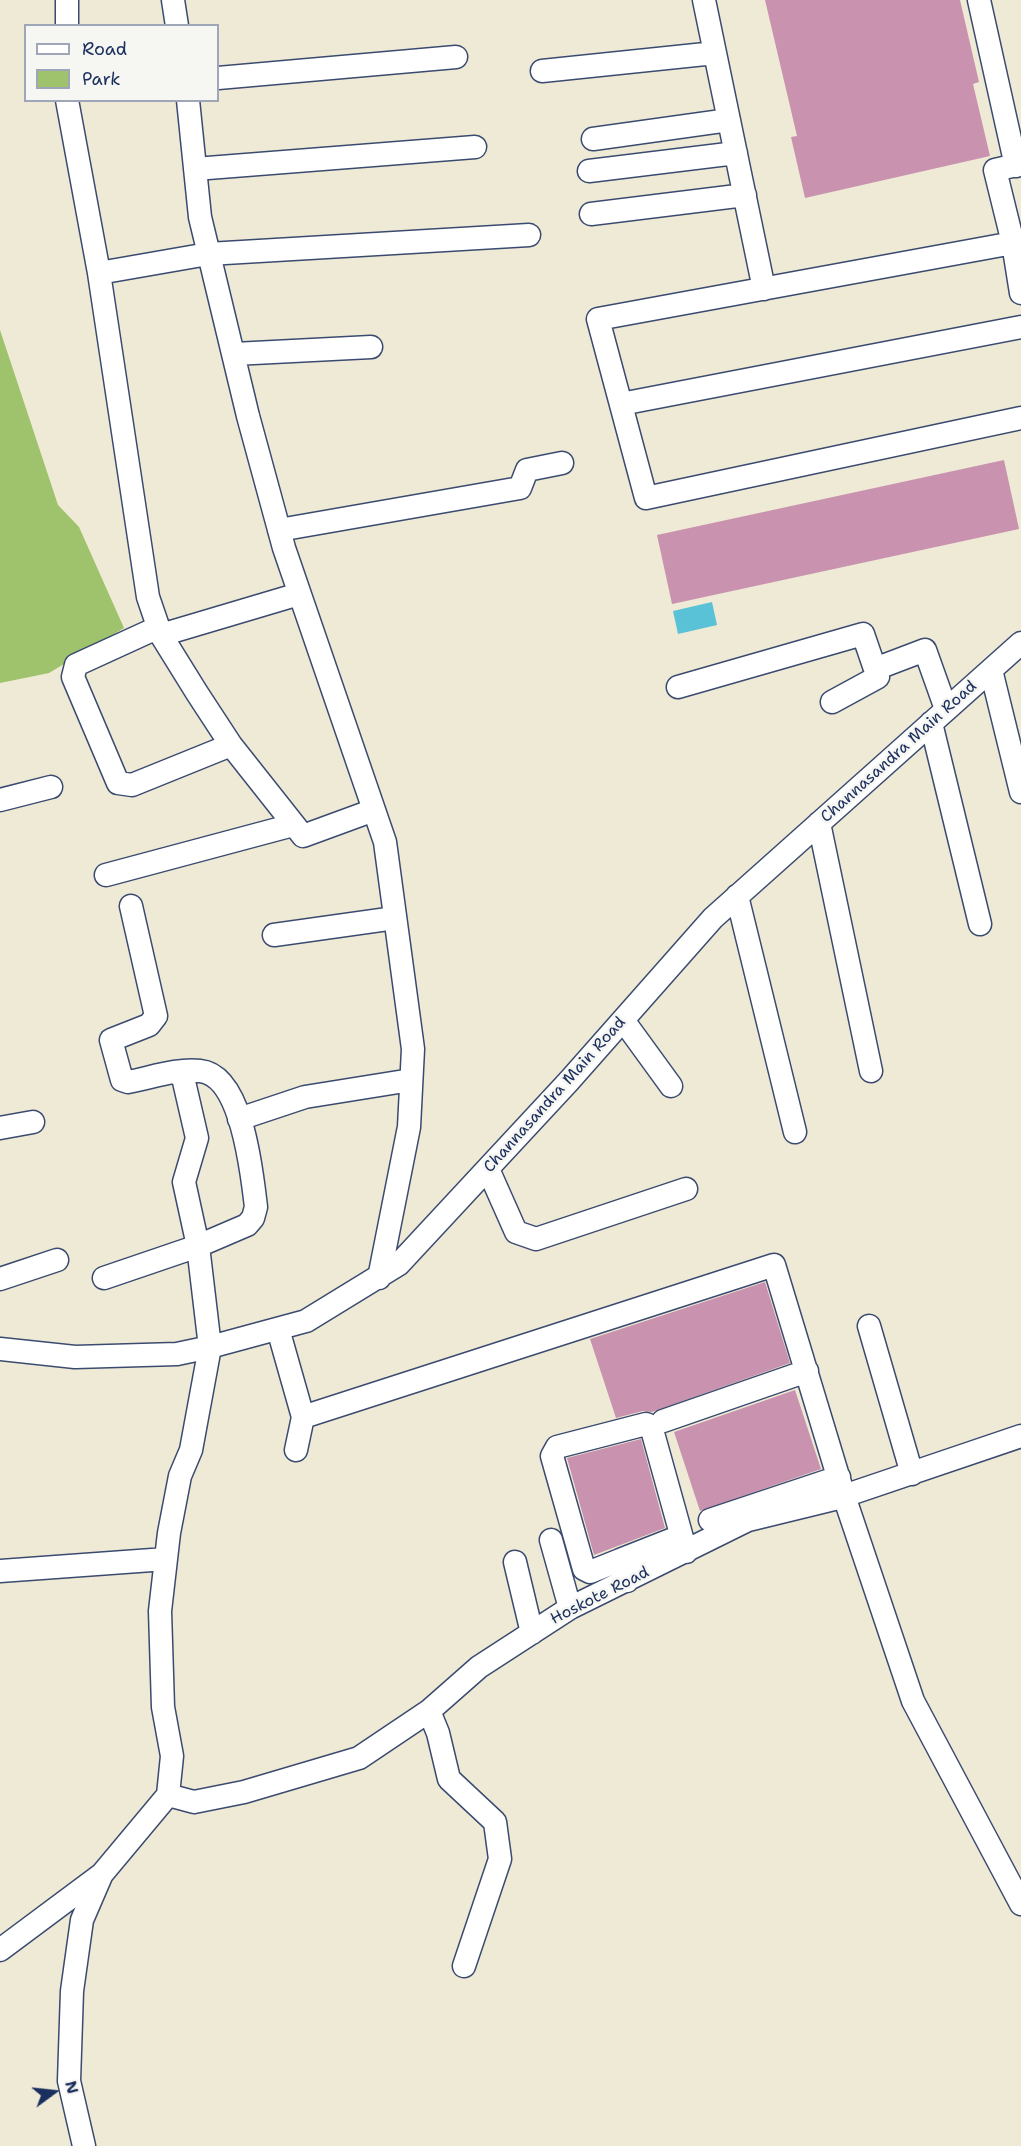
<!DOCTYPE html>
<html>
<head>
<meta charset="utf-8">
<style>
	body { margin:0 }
	#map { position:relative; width:1021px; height:2146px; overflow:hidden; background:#eeead5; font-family:"Shantell Sans",sans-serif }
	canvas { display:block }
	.legend { position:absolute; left:24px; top:24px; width:195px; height:78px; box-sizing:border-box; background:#f6f6f2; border:2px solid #9ea6b7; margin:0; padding:8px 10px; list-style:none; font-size:18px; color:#1b2f5e }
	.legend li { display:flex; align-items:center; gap:12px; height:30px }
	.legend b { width:30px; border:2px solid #9ea6b7 }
	.north { position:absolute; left:24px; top:2062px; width:60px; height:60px; -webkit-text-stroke:4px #f6f6f2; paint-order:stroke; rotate:75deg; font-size:16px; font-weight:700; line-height:24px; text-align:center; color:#1b2f5e }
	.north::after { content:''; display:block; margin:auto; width:21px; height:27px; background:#1b2f5e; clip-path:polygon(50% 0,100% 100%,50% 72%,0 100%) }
</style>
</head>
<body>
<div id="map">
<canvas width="1021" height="2146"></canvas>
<ul class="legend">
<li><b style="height:8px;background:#fff"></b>Road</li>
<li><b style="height:16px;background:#9fc26c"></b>Park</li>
</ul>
<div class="north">N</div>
</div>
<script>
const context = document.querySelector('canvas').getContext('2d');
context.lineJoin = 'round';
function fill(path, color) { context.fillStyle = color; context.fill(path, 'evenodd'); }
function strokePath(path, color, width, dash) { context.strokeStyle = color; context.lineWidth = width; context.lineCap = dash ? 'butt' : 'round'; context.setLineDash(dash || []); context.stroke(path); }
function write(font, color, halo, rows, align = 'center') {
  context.font = font + ' "Shantell Sans",sans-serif'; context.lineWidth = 5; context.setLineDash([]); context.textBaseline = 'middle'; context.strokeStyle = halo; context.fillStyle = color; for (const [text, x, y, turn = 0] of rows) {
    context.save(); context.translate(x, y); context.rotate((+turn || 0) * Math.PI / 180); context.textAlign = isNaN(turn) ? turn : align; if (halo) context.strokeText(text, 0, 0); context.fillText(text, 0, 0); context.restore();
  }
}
fill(new Path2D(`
	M0 330 58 505 79 527 124 628 49 673 0 683Z`), '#9fc26c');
fill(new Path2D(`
	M712 602 717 625 678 634 673 611Z`), '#5ac2d6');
fill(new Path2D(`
	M765 0H960L979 82 973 84 990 156 805 198 791 137 797 136Z
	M1004 460 1019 529 672 604 657 535Z
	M765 1282 790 1363 652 1412 643 1411 616 1418 590 1339Z
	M795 1390 821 1469 700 1511 674 1432Z
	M641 1439 665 1528 594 1555 567 1458Z`), '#c993af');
const minor = new Path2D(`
	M173 0 177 26
	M704 0 764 289
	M979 0 1016 166
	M67 26V0
	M542 71 715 53
	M218 78 456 57
	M67 100 99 273 148 597 161 635 197 693 231 745 303 836 374 810
	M188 100 200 217 248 416 284 548 385 842 413 1049 409 1127 379 1278
	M593 139 729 120
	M1021 164 995 170 1013 243 1021 293
	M195 169 475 147
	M589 171 736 153
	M591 214 745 195
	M1013 243 598 319 646 498 1021 418
	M99 273 208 254 529 235
	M234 354 371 347
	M621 404 1021 327
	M279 530 520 488 527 470 562 463
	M159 627 76 665 73 677 118 783 132 785 231 745
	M161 635 299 594
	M991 670 1021 792
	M678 687 863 634 875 669 925 650 946 709
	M832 702 878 677 875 669
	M931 723 980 924
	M0 800 51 787
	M819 823 871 1071
	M106 875 293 825
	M737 896 795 1132
	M274 935 395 918
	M623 1020 671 1086
	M239 1119 305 1097 411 1080
	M0 1128 33 1122
	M488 1169 516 1232 536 1239 686 1189
	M104 1278 198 1246 247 1225 253 1218 256 1207C252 1175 243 1075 200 1071 178 1068 150 1078 128 1082L122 1080 111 1040 149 1025 156 1016 131 906
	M0 1279 57 1260
	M869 1326 912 1474
	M278 1329 303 1417 296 1450
	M0 1349 75 1357 177 1354 210 1347 306 1321 399 1264 569 1081 713 918 1021 643
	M303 1417 774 1265 844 1496 913 1701 1021 1904
	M663 1421 807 1371
	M710 1520 839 1477
	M551 1540 570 1608
	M620 1560 681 1536
	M515 1562 532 1633
	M0 1571 166 1559
	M627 1581 620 1560 590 1572 584 1569 552 1456 557 1447 646 1424 651 1426 686 1552
	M429 1711 438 1733 449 1779 495 1822 500 1859 464 1966
	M168 1795 194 1802 244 1792 359 1758 429 1711 479 1667 570 1608 748 1520 838 1498 1021 1436
	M0 1950 102 1874 168 1795 172 1756 163 1707 160 1611 169 1533 180 1476 191 1450 210 1347 198 1246 184 1182 197 1138 182 1073
	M84 2146 69 2081 72 1991 82 1920 101 1876`);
strokePath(minor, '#3b4b70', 25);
strokePath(minor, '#fff', 22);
write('16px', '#1b2f5e', '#f6f6f2', [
	["Channasandra Main Road",899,752,-42],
	["Channasandra Main Road",555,1095,-48],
	["Hoskote Road",600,1596,-27]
]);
</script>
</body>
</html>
